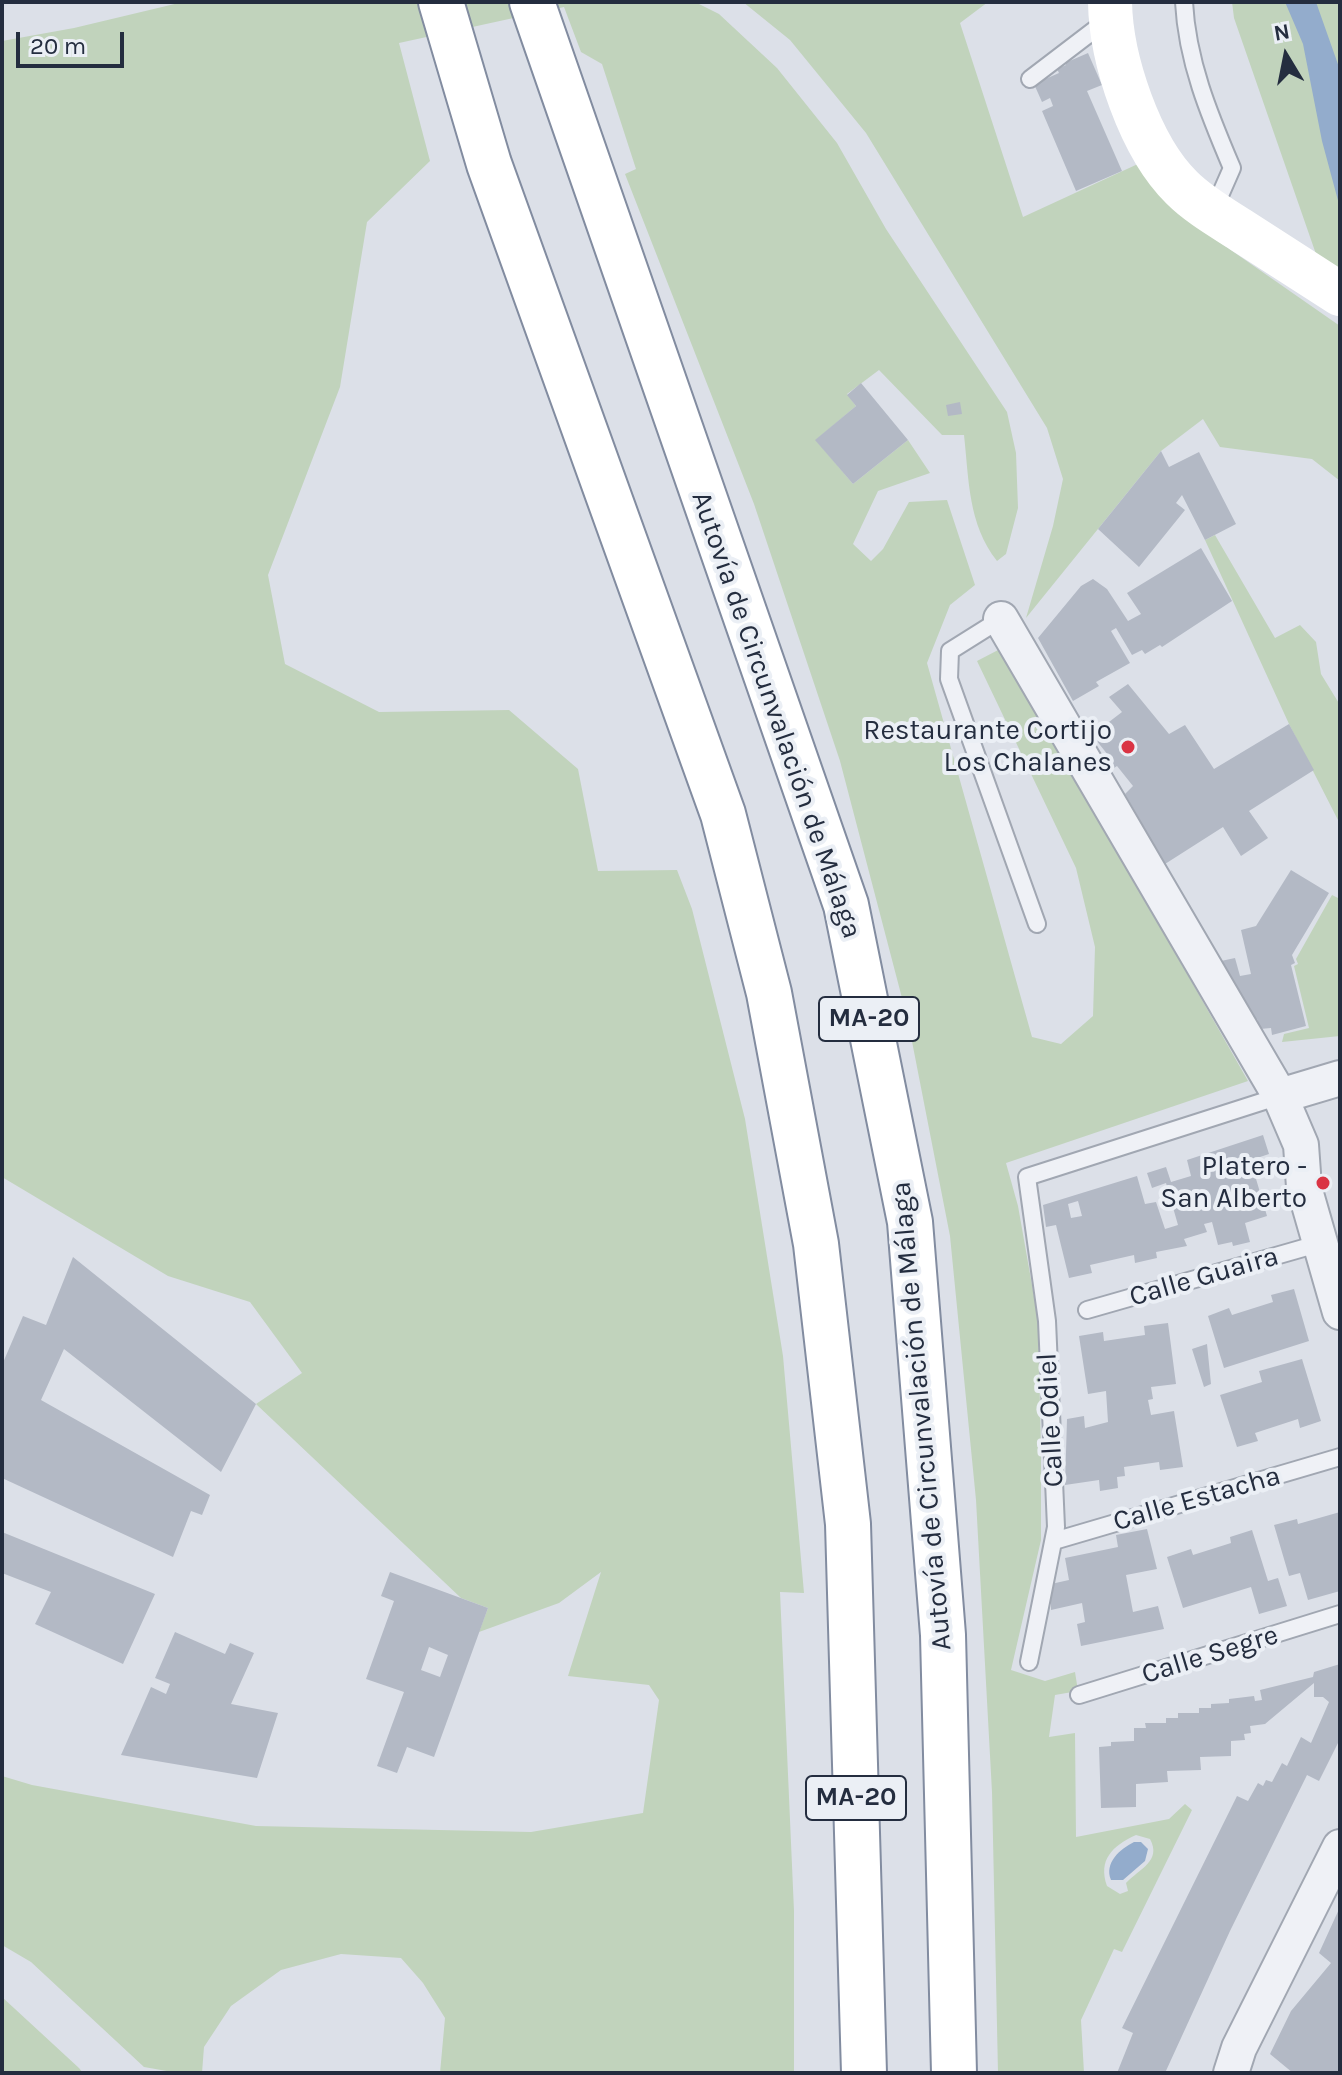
<!DOCTYPE html>
<html>
<head>
<meta charset="utf-8">
<style>
	body { margin:0 }
	#map { position:relative; width:1342px; height:2075px; overflow:hidden; background:#dce0e8; font-family:Karla,sans-serif }
	canvas { display:block }
	.frame { position:absolute; inset:0; border:4px solid #242d3f; pointer-events:none }
	.north { position:absolute; left:1246px; top:16px; width:80px; height:80px; -webkit-text-stroke:6px #ebeff5; paint-order:stroke; rotate:350deg; font-size:22px; font-weight:700; line-height:32px; text-align:center; color:#242d3f }
	.north::after { content:''; display:block; margin:auto; width:28px; height:36px; background:#242d3f; clip-path:polygon(50% 0,100% 100%,50% 72%,0 100%) }
	.scale { position:absolute; left:16px; top:32px; width:108px; height:36px; box-sizing:border-box; border:4px solid #242d3f; border-top:0; padding-left:10px; font-size:24px; line-height:28px; white-space:nowrap; color:#242d3f; -webkit-text-stroke:6px #ebeff5; paint-order:stroke }
</style>
</head>
<body>
<div id="map">
<canvas width="1342" height="2075"></canvas>
<div class="frame"></div>
<div class="north">N</div>
<div class="scale">20 m</div>
</div>
<script>
const context = document.querySelector('canvas').getContext('2d');
context.lineJoin = 'round';
function fill(path, color) { context.fillStyle = color; context.fill(path, 'evenodd'); }
function strokePath(path, color, width, dash) { context.strokeStyle = color; context.lineWidth = width; context.lineCap = dash ? 'butt' : 'round'; context.setLineDash(dash || []); context.stroke(path); }
function write(font, color, halo, rows, align = 'center') {
  context.font = font + ' Karla,sans-serif'; context.lineWidth = 8; context.setLineDash([]); context.textBaseline = 'middle'; context.strokeStyle = halo; context.fillStyle = color; for (const [text, x, y, turn = 0] of rows) {
    context.save(); context.translate(x, y); context.rotate((+turn || 0) * Math.PI / 180); context.textAlign = isNaN(turn) ? turn : align; if (halo) context.strokeText(text, 0, 0); context.fillText(text, 0, 0); context.restore();
  }
}
fill(new Path2D(`
	M183 2H695L719 14 777 68 837 143 886 229 1007 412 1016 453 1018 508 1006 554 997 561C968 524 969 480 964 435H942L879 370 847 394 856 406 816 440 853 484 908 440 930 473 878 491 853 544 871 561 883 549 909 502 947 500 975 585 950 605 927 663 1032 1037 1061 1044 1093 1016 1095 947 1076 868 977 661 1002 648 1248 1081 1006 1163 1018 1206 1038 1319 1041 1451V1540L1011 1670 1045 1681 1075 1672 1078 1691 1055 1695 1049 1737 1075 1733 1076 1837 1169 1819 1185 1804 1192 1810 1122 1952 1114 1949 1081 2020 1084 2073H998L992 1792 976 1500 950 1236 908 1021 840 761 754 504 625 174 636 169 602 64 581 52 564 7 399 43 430 161 367 222 340 387 268 575 285 664 379 712 509 710 578 769 598 871 677 870 692 909 745 1119 783 1356 804 1593 780 1592 794 1911V2073H440L445 2018 423 1983 401 1958 341 1954 281 1970 231 2006 204 2047 202 2073H178L144 2067 31 1962 2 1945V1776L32 1785 256 1826 531 1832 643 1813 659 1700 649 1685 568 1676 601 1572 559 1603 479 1632 488 1608 461 1598 256 1404 302 1373 250 1302 168 1276 2 1177V41L74 28ZM1136 1835 1150 1839C1162 1861 1139 1869 1126 1883L1128 1891 1120 1894 1107 1886C1098 1860 1112 1846 1136 1835Z
	M743 2H988L960 23 1023 217 1140 163 1182 216 1340 326V481L1312 459 1220 447 1203 419 1161 451 1026 618 1053 526 1063 479 1047 428 866 133 790 40Z
	M1232 2H1340V272L1317 257 1234 18Z
	M1215 535 1275 638 1300 625 1316 642 1321 674 1340 705V824L1289 724 1205 540Z
	M1332 895 1340 899V1036L1282 1042 1284 1034 1309 1028 1294 966 1298 964 1296 959Z
	M2 1997 79 2068 83 2073H2Z`), '#c1d3bc');
fill(new Path2D(`
	M1285 2H1316L1340 70V208L1322 141 1303 44Z
	M1134 1842H1141L1148 1849 1145 1861 1123 1880H1111C1104 1863 1120 1849 1134 1842Z`), '#93accc');
fill(new Path2D(`
	M1088 53 1102 85 1087 91 1122 171 1076 191 1042 111 1053 106 1050 98 1042 102 1034 84 1059 73 1057 69 1066 65 1065 63Z
	M861 383 908 440 853 484 815 440 856 406 847 395Z
	M960 402 962 414 948 416 946 405Z
	M1161 451 1169 467 1199 452 1236 524 1205 540 1182 495 1176 503 1185 510 1139 567 1098 529Z
	M1201 548 1232 601 1162 647 1160 645 1145 654 1142 650 1132 655 1116 628 1111 631 1130 663 1096 682 1099 686 1073 701 1038 638 1081 586 1093 579 1107 589 1128 621 1141 614 1127 593Z
	M1128 684 1169 734 1185 725 1214 769 1289 724 1314 770 1249 811 1268 838 1241 856 1223 827 1165 864 1125 794 1133 786 1117 766 1111 770 1102 760 1108 755 1092 735 1122 712 1109 697Z
	M1291 870 1329 893 1292 955 1295 963 1291 965 1306 1026 1272 1035 1271 1028 1260 1029 1257 1019H1254L1221 961 1235 958 1240 976 1251 974 1241 930 1256 926Z
	M1263 1135 1269 1154 1227 1168 1251 1162 1267 1216 1245 1223 1250 1242 1233 1246 1232 1242 1218 1245 1212 1222 1204 1224 1207 1232 1184 1239 1187 1246 1156 1252 1157 1258 1135 1263 1134 1255 1090 1265 1092 1273 1069 1278 1056 1225 1046 1227 1043 1205 1137 1176 1145 1204 1156 1202 1165 1229 1178 1225 1166 1183 1152 1188 1147 1173 1166 1167 1171 1182 1191 1176 1187 1160ZM1078 1201 1082 1216 1071 1218 1068 1204Z
	M73 1257 256 1404 221 1472 64 1349 41 1400 210 1495 202 1515 191 1511 173 1557 2 1478V1365L23 1316 46 1325Z
	M1294 1289 1309 1341 1224 1368 1208 1316 1229 1308 1232 1315 1273 1302 1271 1295Z
	M1168 1323 1176 1384 1151 1387 1153 1399 1148 1400 1151 1415 1174 1411 1183 1467 1160 1470 1159 1462 1124 1467 1125 1476 1117 1477 1118 1488 1100 1491 1099 1480 1065 1485 1067 1419 1084 1416 1085 1428 1108 1422 1106 1391 1088 1394 1079 1336 1103 1332 1104 1341 1145 1335 1144 1326Z
	M1207 1344 1211 1384 1204 1387 1192 1349Z
	M1302 1359 1321 1421 1300 1428 1298 1419 1255 1433 1258 1441 1237 1447 1220 1395 1262 1382 1259 1371Z
	M1340 1512V1591L1308 1600 1300 1573 1289 1576 1274 1525 1297 1519 1298 1524Z
	M1147 1529 1157 1569 1126 1575 1133 1612 1158 1606 1164 1629 1081 1646 1077 1624 1085 1622 1082 1603 1051 1610V1584L1069 1580 1065 1558 1118 1547 1116 1535Z
	M1252 1530 1268 1581 1278 1578 1287 1606 1259 1614 1251 1587 1183 1608 1167 1557 1191 1549 1193 1555 1231 1543 1230 1537Z
	M2 1532 155 1594 123 1664 35 1624 51 1592 2 1573Z
	M390 1572 488 1608 434 1757 407 1747 397 1773 377 1766 404 1692 366 1679 394 1601 381 1596ZM429 1647 448 1655 440 1677 421 1670Z
	M175 1632 225 1654 230 1643 254 1653 231 1704 278 1713 257 1778 121 1755 151 1687 166 1694 170 1684 155 1678Z
	M1340 1664V1739L1319 1781 1307 1775 1230 1931 1165 2073H1117L1133 2033 1122 2028 1237 1796 1248 1801 1258 1783 1263 1786 1266 1780 1272 1782 1282 1763 1287 1766 1301 1737 1311 1743 1329 1702 1323 1697H1314V1683L1265 1724 1250 1726 1251 1733 1244 1734 1245 1740 1231 1741V1756L1200 1757 1201 1770 1167 1771 1168 1782 1136 1784V1807L1101 1808 1099 1747 1111 1746V1742L1134 1741V1728H1146L1145 1723H1166V1718H1178V1713H1199V1708H1211V1704L1229 1703V1699L1254 1696 1255 1701 1262 1700 1260 1690 1313 1677 1314 1672Z
	M1340 1907V2073H1293L1270 2054 1291 2011 1331 1963 1319 1953Z`), '#b3b9c5');
const lane = new Path2D(`
	M1184 2C1187 61 1209 114 1232 168L1214 209
	M1030 79 1106 21
	M1001 619 950 651 949 679 1037 924
	M1087 1310 1321 1243
	M1054 1541 1340 1457
	M1029 1662 1056 1527 1047 1321 1027 1177 1280 1096
	M1079 1695 1340 1614`);
const street = new Path2D(`
	M1001 619 1280 1096 1301 1145 1304 1187 1340 1312
	M1280 1096 1340 1078
	M1231 2073 1239 2048 1340 1847`);
const highway = new Path2D(`
	M441 2 489 164 723 814 769 993 816 1244 848 1524 864 2073
	M532 2 846 905 910 1222 943 1635 954 2073`);
strokePath(lane, '#a1a7b2', 20);
strokePath(street, '#a1a7b2', 38);
strokePath(highway, '#828ca0', 48);
strokePath(lane, '#eff1f6', 16);
strokePath(street, '#eff1f6', 34);
strokePath(new Path2D(`
	M1110 2C1111 60 1140 147 1182 188 1199 205 1222 218 1242 231 1275 252 1307 273 1340 294`), '#fff', 44);
strokePath(highway, '#fff', 44);
for (const [x, y, r, color] of [
	[1128,747,8,"#da3444"],
	[1323,1183,8,"#da3444"]
]) { const dot = new Path2D(); dot.arc(x, y, r, 0, 2 * Math.PI); context.fillStyle = color; context.fill(dot); strokePath(dot, '#ebeff5', 3); }
for (const [x, y, w] of [
	[869,1019,100],
	[856,1798,100]
]) { const box = new Path2D(); box.roundRect(x - w / 2, y - 22, w, 44, 6); context.fillStyle = '#ebeff5'; context.fill(box); strokePath(box, '#242d3f', 2); }
write('bold 26px', '#242d3f', null, [
	["MA-20",869,1019],
	["MA-20",856,1798]
]);
write('28px', '#242d3f', '#ebeff5', [
	["Autovía de Circunvalación de Málaga",776,715,71],
	["Calle Guaira",1204,1277,-16],
	["Autovía de Circunvalación de Málaga",922,1416,-95],
	["Calle Odiel",1051,1420,-93],
	["Calle Estacha",1197,1499,-16],
	["Calle Segre",1210,1655,-17]
]);
write('28px', '#242d3f', '#ebeff5', [
	["Restaurante Cortijo",1112,731],
	["Los Chalanes",1112,763],
	["Platero -",1307,1167],
	["San Alberto",1307,1199]
], 'right');
</script>
</body>
</html>
